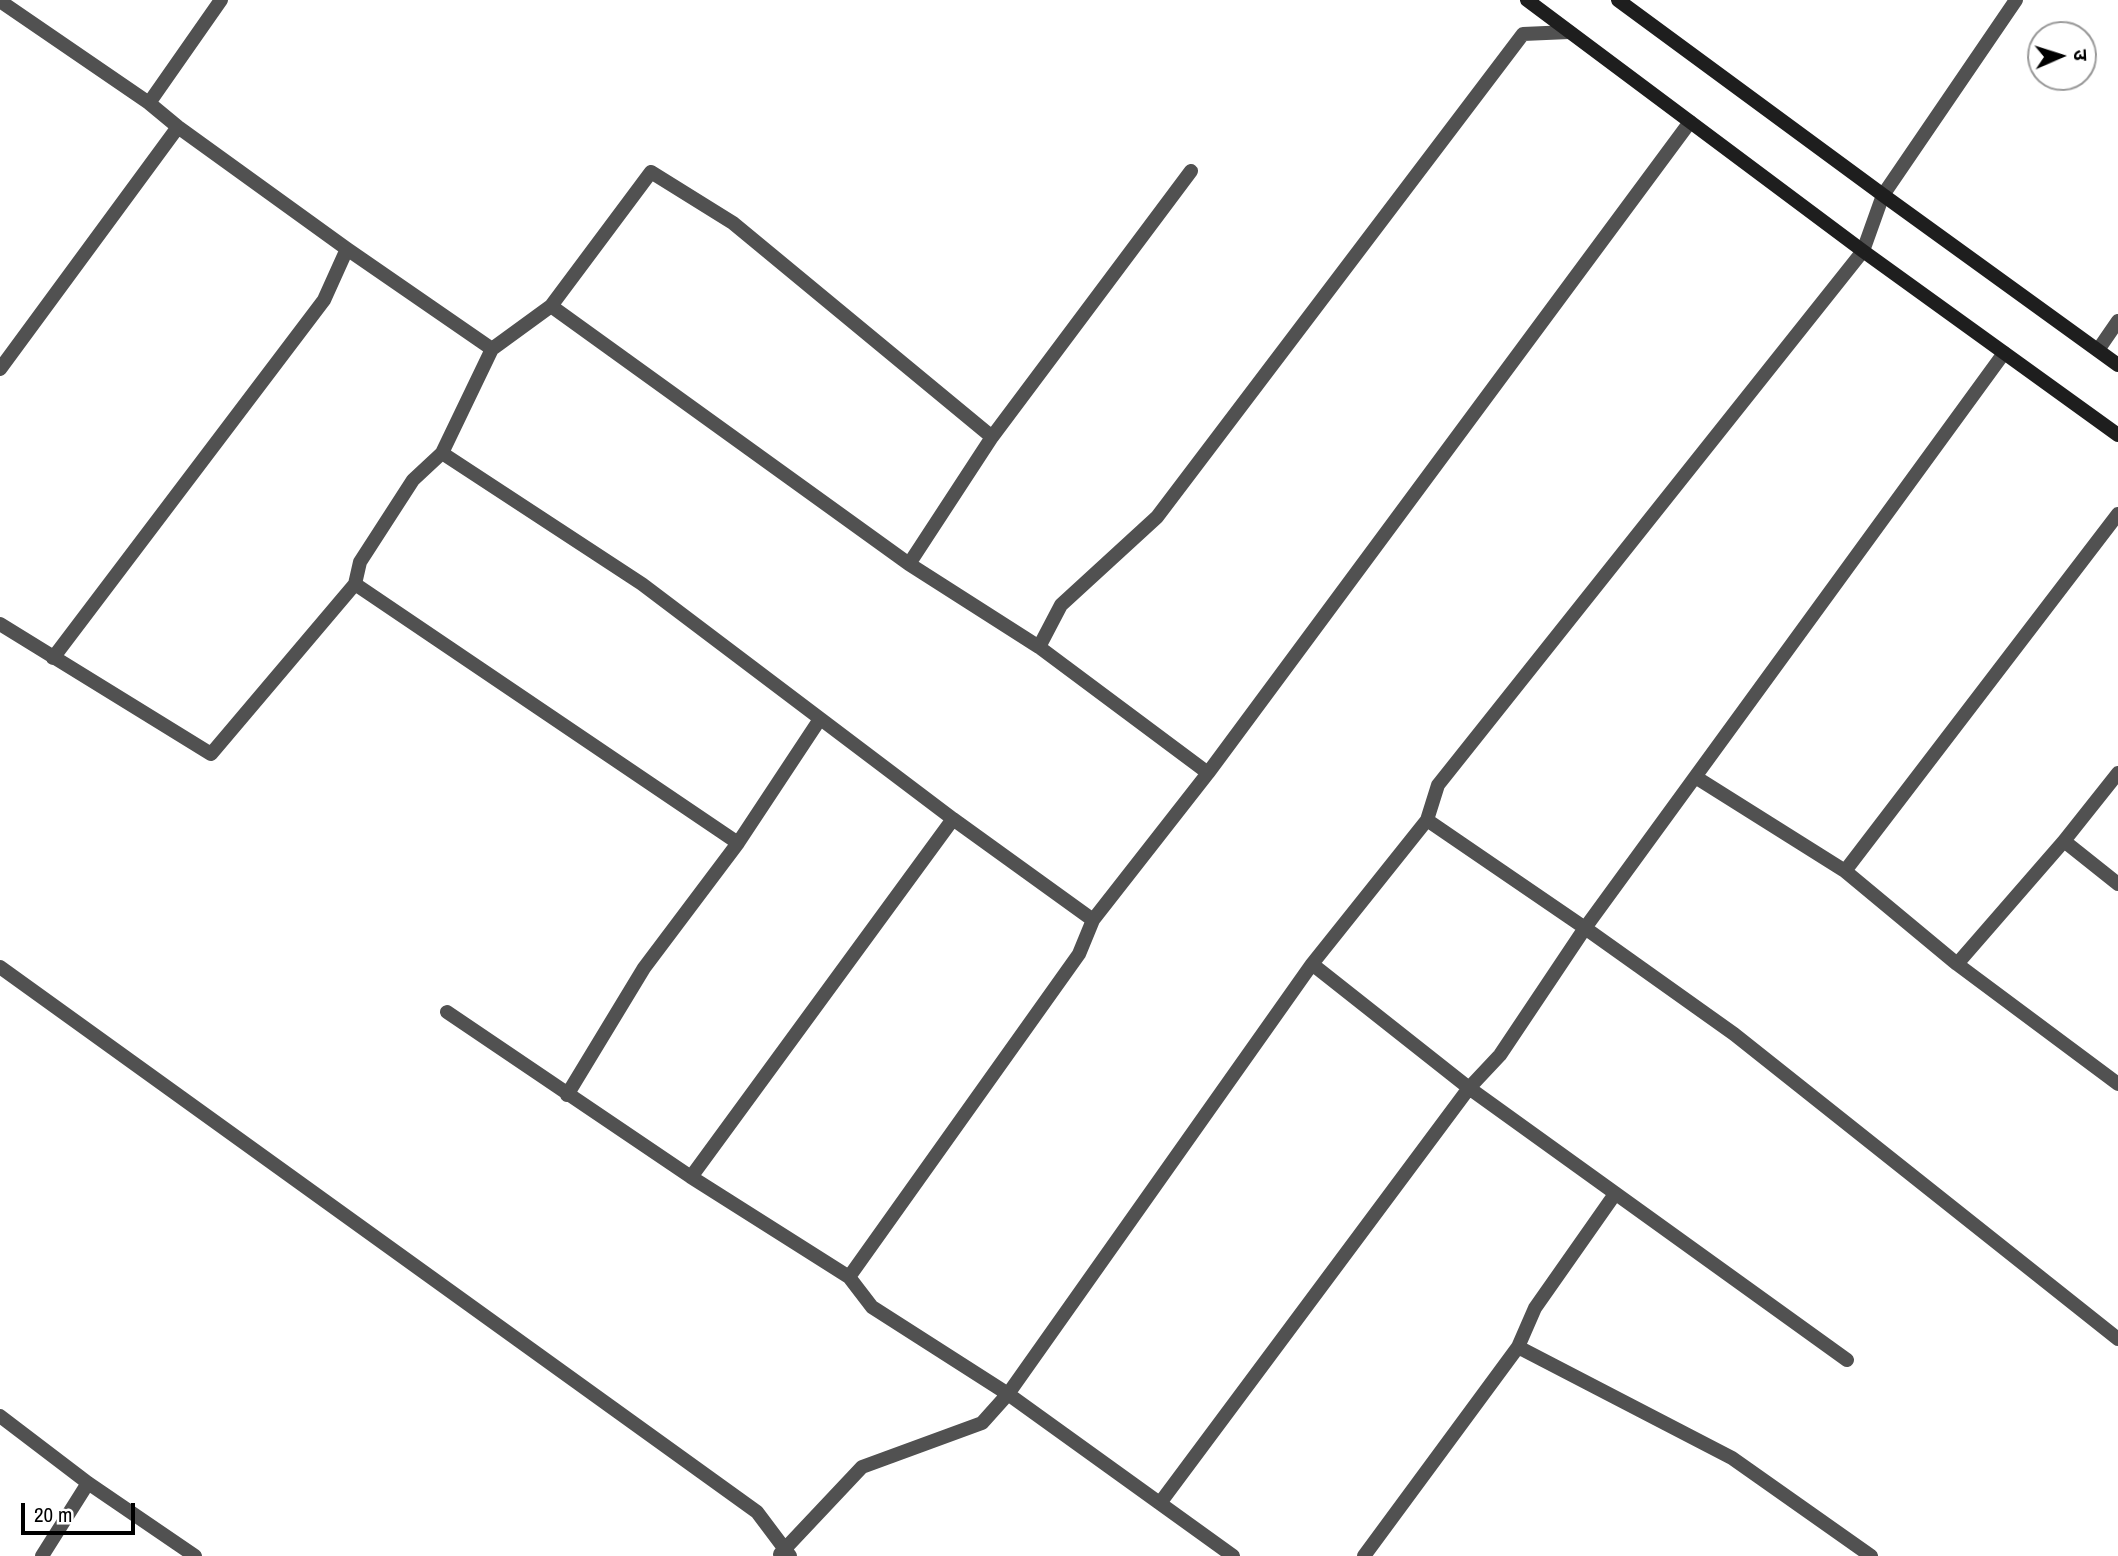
<!DOCTYPE html>
<html>
<head>
<meta charset="utf-8">
<style>
	body { margin:0 }
	#map { position:relative; width:2118px; height:1556px; overflow:hidden; background:#fff; font-family:"Archivo Narrow","Noto Sans Devanagari",sans-serif }
	canvas { display:block }
	.north { position:absolute; left:2027px; top:21px; width:70px; height:70px; box-sizing:border-box; background:#fff; border:2px solid #999; border-radius:50%; rotate:87deg; font-size:19px; font-weight:700; line-height:28px; text-align:center; color:#000 }
	.north::after { content:''; display:block; margin:auto; width:24px; height:32px; background:#000; clip-path:polygon(50% 0,100% 100%,50% 72%,0 100%) }
	.scale { position:absolute; left:21px; top:1503px; width:114px; height:32px; box-sizing:border-box; border:4px solid #000; border-top:0; padding-left:9px; font-size:21px; line-height:24px; white-space:nowrap; color:#000; -webkit-text-stroke:5px #fff; paint-order:stroke }
</style>
</head>
<body>
<div id="map">
<canvas width="2118" height="1556"></canvas>
<div class="north">उ</div>
<div class="scale">20 m</div>
</div>
<script>
const context = document.querySelector('canvas').getContext('2d');
context.lineJoin = 'round';
function strokePath(path, color, width, dash) { context.strokeStyle = color; context.lineWidth = width; context.lineCap = dash ? 'butt' : 'round'; context.setLineDash(dash || []); context.stroke(path); }
strokePath(new Path2D(`
	M0 1 149 103 178 127 347 249 492 349
	M149 103 221 0
	M551 306 909 564 1039 647 1208 773
	M2098 350 2118 321
	M0 369 178 127
	M442 453 642 584 953 819 1093 920
	M909 564 992 437 1191 171
	M355 584 738 843
	M0 624 211 754 355 584 360 562 413 480 442 453 492 349 551 306 651 172 733 223 992 437
	M1039 647 1061 605 1157 517 1523 34 1569 32
	M53 658 324 300 347 249
	M1697 778 1845 871 1957 964 2118 1084
	M1427 820 1585 928 2004 353
	M2064 841 2118 884
	M1845 871 2118 514
	M1957 964 2064 841 2118 773
	M0 967 757 1512 790 1556
	M447 1012 691 1177 849 1277 872 1307 1008 1394 1233 1556
	M567 1095 644 968 738 843 820 719
	M691 1177 953 819
	M849 1277 1079 954 1093 920 1208 773 1690 122
	M1518 1347 1732 1458 1871 1556
	M1847 1360 1469 1088 1312 964 1427 820 1438 785 1863 251 1883 195 2016 0
	M0 1416 88 1483 195 1556
	M1160 1503 1469 1088 1500 1055 1585 928 1734 1034 2118 1339
	M780 1554 862 1467 982 1423 1008 1394 1312 964
	M42 1556 88 1483
	M1364 1556 1518 1347 1535 1308 1615 1194`), '#515151', 14);
strokePath(new Path2D(`
	M1527 0 1863 251 2118 435
	M1618 0 1883 195 2118 365`), '#1e1e1e', 14);
</script>
</body>
</html>
